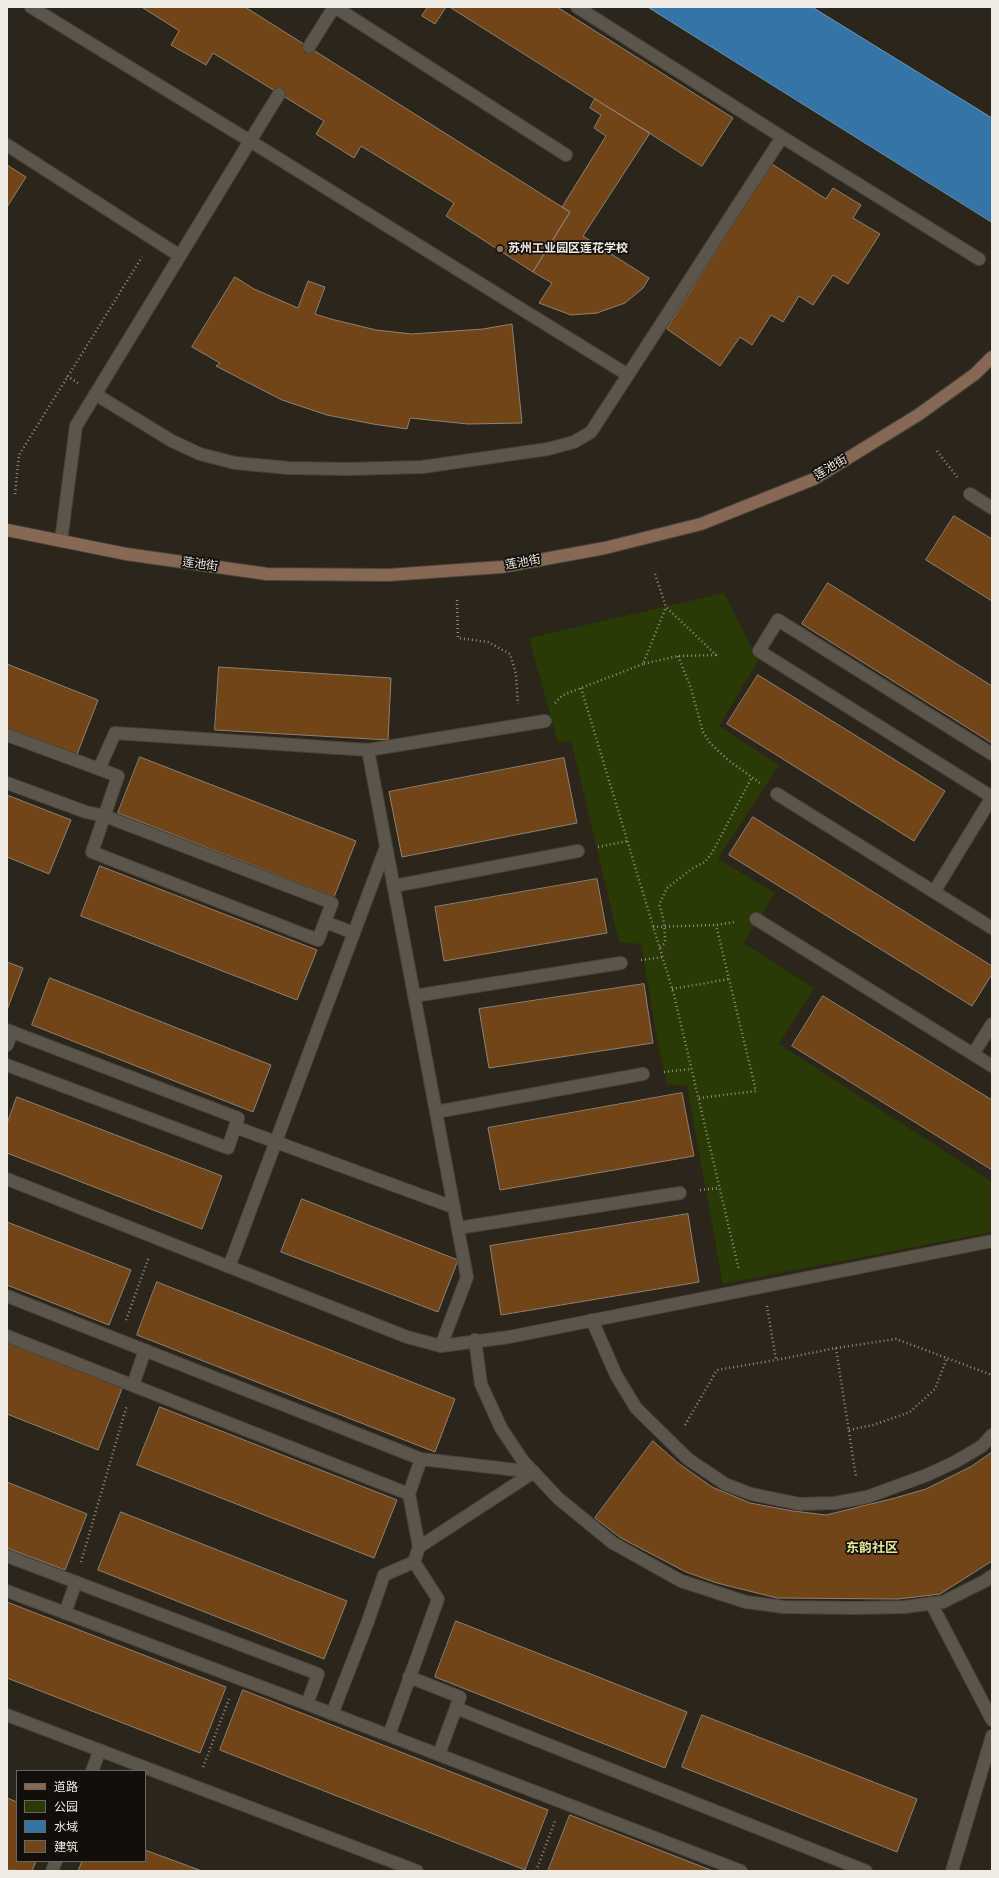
<!DOCTYPE html>
<html>
<head>
<meta charset="utf-8">
<style>
	body { margin:0 }
	#map { position:relative; width:999px; height:1878px; overflow:hidden; background:#2c251a; font-family:"Titillium Web","Noto Sans SC",sans-serif }
	canvas { display:block }
	.frame { position:absolute; inset:0; border:8px solid #efebe4; pointer-events:none }
	.legend { position:absolute; left:16px; top:1770px; width:130px; height:92px; box-sizing:border-box; background:#120f0a; border:1px solid #6a6761; margin:0; padding:5px 7px; list-style:none; font-size:12px; color:#efebe4 }
	.legend li { display:flex; align-items:center; gap:8px; height:20px }
	.legend b { width:20px; border:1px solid #6a6761 }
</style>
</head>
<body>
<div id="map">
<canvas width="999" height="1878"></canvas>
<div class="frame"></div>
<ul class="legend">
<li><b style="height:5px;background:#876854"></b>道路</li>
<li><b style="height:11px;background:#293a05"></b>公园</li>
<li><b style="height:11px;background:#3375a9"></b>水域</li>
<li><b style="height:11px;background:#714518"></b>建筑</li>
</ul>
</div>
<script>
const context = document.querySelector('canvas').getContext('2d');
context.lineJoin = 'round';
function fill(path, color) { context.fillStyle = color; context.fill(path, 'evenodd'); }
function strokePath(path, color, width, dash) { context.strokeStyle = color; context.lineWidth = width; context.lineCap = dash ? 'butt' : 'round'; context.setLineDash(dash || []); context.stroke(path); }
function write(font, color, halo, rows, align = 'center') {
  context.font = font + ' "Titillium Web","Noto Sans SC",sans-serif'; context.lineWidth = 3.5; context.setLineDash([]); context.textBaseline = 'middle'; context.strokeStyle = halo; context.fillStyle = color; for (const [text, x, y, turn = 0] of rows) {
    context.save(); context.translate(x, y); context.rotate((+turn || 0) * Math.PI / 180); context.textAlign = isNaN(turn) ? turn : align; if (halo) context.strokeText(text, 0, 0); context.fillText(text, 0, 0); context.restore();
  }
}
fill(new Path2D(`
	M724 593 758 661 719 726 779 765 718 859 775 893 743 943 814 988 779 1044 992 1182V1232L723 1284 687 1086 667 1084 658 1045 641 944 619 942 571 740 558 743 529 638Z`), '#293a05');
const water = new Path2D(`
	M648 7H812L992 118V222Z`);
fill(water, '#3375a9');
strokePath(water, '#6b98bb', 1);
const building = new Path2D(`
	M142 7H245L570 212 533 272 446 216 454 203 361 146 354 158 316 134 324 121 213 53 206 65 171 45 179 31Z
	M428 7H446L435 24 422 16Z
	M450 7H557L733 118 702 166Z
	M595 99 650 133 583 236 649 278 643 288 625 303 597 313 571 315 539 303 552 283 533 272 570 212 562 207 606 136 594 128 601 115 590 108Z
	M772 164 826 199 833 188 861 205 853 218 880 234 848 284 833 275 813 305 799 296 783 322 771 315 752 345 740 337 720 366 667 329Z
	M7 165 26 177 7 207Z
	M235 277 254 289 298 308 308 281 325 287 315 314 331 319 376 330 412 334 483 329 512 324 522 423 468 424 410 418 407 429 373 424 327 415 282 400 243 380 216 366 220 363 192 347Z
	M954 516 992 539V601L926 560Z
	M828 583 992 686V743L802 624Z
	M7 664 98 700 76 757 7 730Z
	M219 667 391 678 388 740 215 730Z
	M758 675 945 791 914 841 727 724Z
	M140 757 356 841 334 897 118 813Z
	M564 758 577 823 402 857 389 792Z
	M7 795 71 820 49 874 7 857Z
	M753 817 992 966V974L972 1006 729 855Z
	M100 866 317 950 297 1000 81 916Z
	M597 879 607 933 444 961 435 907Z
	M7 962 23 968 7 1010Z
	M50 978 271 1065 253 1112 32 1025Z
	M644 984 653 1043 489 1068 479 1009Z
	M823 996 992 1100V1170L792 1046Z
	M682 1093 694 1156 500 1190 488 1128Z
	M17 1097 222 1176 202 1229 7 1153V1124Z
	M302 1199 458 1260 438 1312 281 1252Z
	M688 1214 699 1282 501 1315 490 1246Z
	M7 1222 131 1270 109 1325 7 1285Z
	M157 1282 455 1399 435 1452 137 1335Z
	M7 1341 123 1386 98 1450 7 1414Z
	M160 1407 397 1500 374 1558 137 1465Z
	M653 1441 678 1463 712 1487 750 1503 793 1511 826 1515 895 1498 926 1489 972 1466 992 1452V1561L940 1594 898 1599 777 1598 717 1583 686 1572 621 1538 595 1518Z
	M7 1482 87 1514 65 1570 7 1548Z
	M121 1512 347 1601 324 1659 98 1570Z
	M7 1602 226 1687 200 1753 7 1678Z
	M456 1621 687 1712 665 1768 435 1677Z
	M243 1690 548 1810 525 1870 220 1750Z
	M702 1715 917 1799 897 1852 682 1767Z
	M7 1798 17 1802V1861H36L32 1871 7 1870Z
	M570 1815 713 1871H548Z
	M145 1850 202 1871H78L82 1861H145Z`);
fill(building, '#714518');
strokePath(building, '#8d8176', 1);
const lane = new Path2D(`
	M31 7 250 141 279 94
	M335 7 566 155
	M309 47 334 7
	M782 137 979 259
	M7 145 180 256
	M95 394 172 441 200 454 235 463 289 468 348 469 422 467 548 449 574 442 591 432 628 375
	M970 494 992 508
	M61 541 76 426 250 141 628 375 782 137 577 7
	M7 735 118 776 92 852 318 940 332 903 105 816 86 812 7 783
	M368 750 467 1277 441 1346
	M99 769 115 733 368 750 545 721
	M777 794 992 928
	M394 886 578 851
	M934 892 992 797 759 651 778 620 992 754
	M756 919 992 1066
	M325 922 354 933
	M414 996 621 963
	M7 1030 238 1118 228 1148 7 1065
	M973 1054 992 1024
	M436 1112 643 1074
	M235 1127 453 1207
	M458 1228 680 1193
	M229 1267 386 847
	M7 1296 421 1459 534 1472
	M592 1320 616 1375 636 1408 688 1459 725 1484 751 1494 800 1504 835 1503 867 1497 927 1475 955 1462 982 1446 992 1435
	M7 1336 409 1494 421 1459
	M419 1547 534 1472
	M7 1556 318 1674 307 1704
	M7 1591 307 1704 741 1871
	M931 1603 992 1720
	M409 1677 460 1697 439 1754
	M456 1708 866 1871
	M332 1714 367 1624 384 1575 414 1562 419 1547 409 1494
	M389 1735 438 1599 414 1562
	M92 1771 100 1750
	M52 1871 56 1861
	M952 1871 992 1736`);
const street = new Path2D(`
	M7 1045 12 1032
	M7 1179 407 1337 441 1346 509 1337 992 1241
	M475 1340 481 1384 501 1428 523 1461 559 1499 613 1543 681 1581 746 1602 784 1607 855 1608 904 1607 943 1602 985 1581 992 1576
	M133 1385 145 1350
	M65 1613 76 1582
	M7 1715 417 1871`);
const secondary = new Path2D(`
	M7 530 126 554 267 574 389 575 501 567 605 548 701 524 814 479 918 415 975 374 992 357`);
strokePath(lane, '#49433b', 14);
strokePath(street, '#49433b', 14);
strokePath(secondary, '#49433b', 14);
strokePath(new Path2D(`
	M67 376 78 383
	M937 451 957 477
	M15 494 19 455 142 257
	M655 574 666 607 716 655 678 656 643 664 666 607
	M457 600 458 638 488 642 510 654 516 674 518 704
	M678 656 691 688 703 732 710 743 728 760 760 783
	M581 688 674 995 739 1270
	M555 703 563 695 643 664
	M598 847 627 841
	M653 927 716 925 735 922
	M660 947 665 943C665 929 664 917 659 905L667 888 693 868 705 862 712 853 752 777
	M641 960 663 957
	M672 989 729 979
	M664 1072 691 1069
	M699 1098 756 1091 716 925
	M700 1190 720 1188
	M767 1306 776 1360 836 1348 856 1477
	M126 1320 149 1257
	M836 1348 896 1339 992 1375
	M685 1425 717 1370 776 1360
	M849 1430 873 1425 910 1412 935 1389 947 1358
	M81 1562 127 1405
	M203 1767 229 1699
	M536 1871 555 1821`), '#928d84', 2.5, [1, 3]);
strokePath(lane, '#5c5549', 12);
strokePath(street, '#5c5549', 12);
strokePath(secondary, '#876854', 12);
for (const [x, y, r, color] of [
	[500,249,4,"#8d6e63"]
]) { const dot = new Path2D(); dot.arc(x, y, r, 0, 2 * Math.PI); context.fillStyle = color; context.fill(dot); strokePath(dot, '#120f0a', 1.5); }
write('bold 12px', '#efebe4', '#120f0a', [
	["苏州工业园区莲花学校",508,249]
], 'left');
write('12px', '#efebe4', '#120f0a', [
	["莲池街",831,468,-31],
	["莲池街",523,563,-10],
	["莲池街",200,565,8]
]);
write('bold 13px', '#e5ea9b', '#120f0a', [
	["东韵社区",872,1549]
]);
</script>
</body>
</html>
